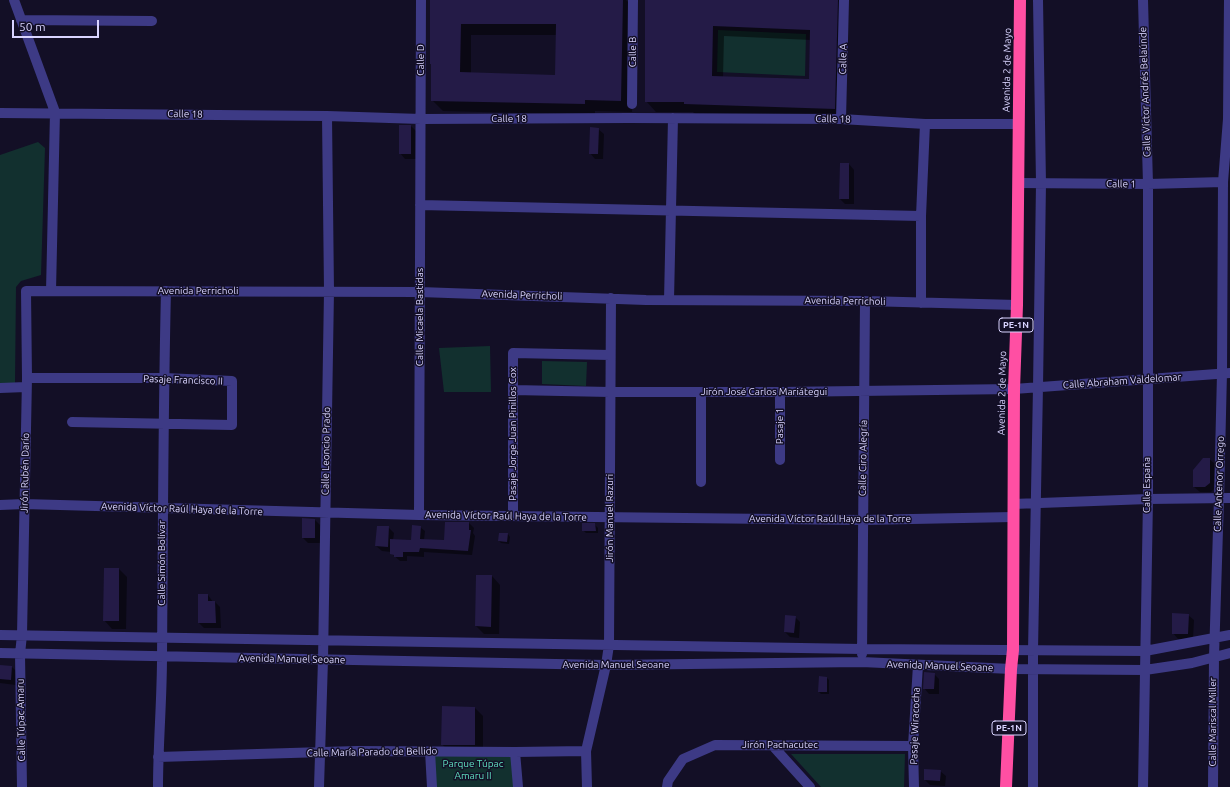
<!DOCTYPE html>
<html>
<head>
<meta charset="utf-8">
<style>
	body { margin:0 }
	#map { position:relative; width:1230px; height:787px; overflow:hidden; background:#130f26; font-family:Ubuntu,sans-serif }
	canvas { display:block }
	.scale { position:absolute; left:12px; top:20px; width:87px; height:18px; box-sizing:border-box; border:2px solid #d9d4ff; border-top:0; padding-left:5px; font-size:12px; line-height:14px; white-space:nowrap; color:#d9d4ff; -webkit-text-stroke:3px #130f26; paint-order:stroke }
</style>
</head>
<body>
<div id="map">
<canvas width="1230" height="787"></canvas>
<div class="scale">50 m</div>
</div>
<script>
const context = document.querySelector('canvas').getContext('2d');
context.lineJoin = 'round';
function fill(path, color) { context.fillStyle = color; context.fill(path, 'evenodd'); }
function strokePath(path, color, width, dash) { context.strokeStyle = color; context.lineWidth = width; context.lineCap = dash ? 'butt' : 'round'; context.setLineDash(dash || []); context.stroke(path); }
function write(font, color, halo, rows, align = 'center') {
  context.font = font + ' Ubuntu,sans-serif'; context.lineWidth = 3; context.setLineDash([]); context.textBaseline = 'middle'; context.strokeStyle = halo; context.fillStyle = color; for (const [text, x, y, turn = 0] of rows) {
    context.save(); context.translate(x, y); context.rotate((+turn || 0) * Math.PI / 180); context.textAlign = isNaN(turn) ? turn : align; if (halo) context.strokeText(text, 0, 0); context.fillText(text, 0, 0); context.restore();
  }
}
fill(new Path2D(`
	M718 30 806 34 805 76 717 72Z
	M38 142 45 148 41 275 21 281 16 287 15 383H0V155Z
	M490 346 491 392H444L439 348Z
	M542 361 587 362 586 386 542 384Z
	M431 752 511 753 516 787H433Z
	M791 754H905L904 787H821Z`), '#12302f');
fill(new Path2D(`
	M431 0H626L634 8 632 112 595 111V115L443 111 432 100V66L431 64ZM471 35H557L556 76 471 73Z
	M646 0H848L845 119 695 114 693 112H656L646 101ZM724 36 811 40 810 80 723 77Z
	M411 126 416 131V159H405L400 153Z
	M598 129 604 134 603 159H595L590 153Z
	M849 164 854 170V204H845L840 199Z
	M1209 459 1215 464V488L1211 492H1200L1194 487Z
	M315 520 320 525V543H308L303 538Z
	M469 523 474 528 473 533 475 536 472 555 424 552V557L407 556V561H400L391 553V552L382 551 376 546 388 527 394 533 393 540 412 541 420 527 425 531 424 540 445 541Z
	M594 524 598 528V533H586L583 530Z
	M508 534 510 537 509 544 501 543 499 541Z
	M105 569H119L127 577 126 629H112L104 620Z
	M492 576 500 585 499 634H484L476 626Z
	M199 595H208L213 602H215L220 607 221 628H204L199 623Z
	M1188 615 1194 620 1193 639H1178L1173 633Z
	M795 617 800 622 799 638 790 637 785 632Z
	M0 666 12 667 17 672 16 685 0 683Z
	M934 674 939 679V694H929L924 688Z
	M827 678 829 680V694H821L819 692Z
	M475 708 483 716V753H450L442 744Z
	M940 771 946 776 945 786 930 785 925 780Z`), '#0007');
fill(new Path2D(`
	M430 0H623L621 101 585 100V104L431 101V64H430ZM461 24H556L555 75 460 72Z
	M645 0H838L835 109 684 104V102H645ZM713 26 810 30 809 79 712 76Z
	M399 125H411V154H399Z
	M590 127 599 128 598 154H589Z
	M840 163H849V199H839Z
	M1203 458H1210V483L1205 487H1193V470Z
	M302 518 315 519V538H302Z
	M445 522H469V530H471L468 551 420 548 419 552H403V557H394V555L390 554V539L411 540 412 525 421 526 420 539 444 540Z
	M582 523H595L596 531H582Z
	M377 526H389L388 547 375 546Z
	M499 533H508L507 542 498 541Z
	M104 568H119V621H103Z
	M476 575H492L491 627 475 626Z
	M198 594H208V601H215L216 623H198Z
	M1172 613 1189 614 1188 634H1172Z
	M785 615 796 616 794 633 784 632Z
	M0 665 12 666 11 680 0 679Z
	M924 672 935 673 934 689H923Z
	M819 676 827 677V692H818Z
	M442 706 475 707V745H441Z
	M924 769 941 770 940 781 924 780Z`), '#241b47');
strokePath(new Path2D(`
	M14 0 55 112 51 291
	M1143 0 1148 184V499L1143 787
	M21 20 152 21
	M632 104 633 0
	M0 113 327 116 421 119 629 118 841 119 925 124H1019
	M841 119 844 0
	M1018 183 1148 184 1223 182
	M420 205 921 216
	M669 300 673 118
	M921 303V216L925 124
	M27 378H164L232 381V425L72 422
	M0 388 26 387
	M513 390 610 392H780L1014 389 1230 373
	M780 460V392
	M701 482V392
	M1013 504 1148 499 1230 498
	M0 505 24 504 419 515 862 520 1013 517
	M419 515 421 0
	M513 516V353L610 355
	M0 635 862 649 1145 651 1230 635
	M0 653 606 665 862 662 1011 669 1145 670 1192 663 1230 653
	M862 654 865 301
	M772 745 810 787
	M430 751 432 787
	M515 752 518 787
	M158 757 357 751 515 752 586 751
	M22 787 20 654 22 635 27 378 26 291 420 292 646 300 865 301 1017 305
	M158 787C158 744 162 700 162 657 163 535 163 413 166 291
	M319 787 323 660 329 291 327 116
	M587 787 586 751 606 665 609 645 611 298
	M667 787 668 781 683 759 715 745 913 746
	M914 787 913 746 918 665
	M1033 787V650L1038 387 1041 183 1038 0
	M1213 787 1214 657 1219 498 1222 373 1223 182 1228 119 1229 0`), '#3d3a85', 10);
strokePath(new Path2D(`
	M1006 787 1011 669 1013 650 1014 389 1017 305 1020 0`), '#ff4fa3', 12);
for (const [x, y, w] of [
	[1016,325,34],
	[1009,728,34]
]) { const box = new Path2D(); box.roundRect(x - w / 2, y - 7, w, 14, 3); context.fillStyle = '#130f26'; context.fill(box); strokePath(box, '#d9d4ff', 1); }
write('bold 9px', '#d9d4ff', null, [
	["PE-1N",1016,325],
	["PE-1N",1009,728]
]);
write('10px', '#d9d4ff', '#130f26', [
	["Calle B",633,52,-90],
	["Calle A",843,59,-89],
	["Calle D",421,60,-90],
	["Avenida 2 de Mayo",1007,70,-89],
	["Calle Víctor Andrés Belaúnde",1145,92,-92],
	["Calle 18",185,114,1],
	["Calle 18",509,119],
	["Calle 18",833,119,1],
	["Calle 1",1121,184,1],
	["Avenida Perricholi",198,291],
	["Avenida Perricholi",522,295,2],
	["Avenida Perricholi",845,301,1],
	["Calle Micaela Bastidas",420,317,-90],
	["Pasaje Francisco II",183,380,2],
	["Calle Abraham Valdelomar",1122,381,-4],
	["Jirón José Carlos Mariátegui",764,392],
	["Avenida 2 de Mayo",1002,393,-89],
	["Pasaje 1",780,426,-90],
	["Pasaje Jorge Juan Pinillos Cox",513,434,-90],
	["Calle Leoncio Prado",326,451,-89],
	["Calle Ciro Alegría",863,458,-89],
	["Jirón Rubén Darío",25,473,-89],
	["Calle Antenor Orrego",1219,484,-88],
	["Calle España",1147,485,-90],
	["Avenida Víctor Raúl Haya de la Torre",182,509,2],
	["Avenida Víctor Raúl Haya de la Torre",506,516,1],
	["Jirón Manuel Razuri",610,518,-90],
	["Avenida Víctor Raúl Haya de la Torre",830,519],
	["Calle Simón Bolívar",162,563,-90],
	["Avenida Manuel Seoane",292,659,1],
	["Avenida Manuel Seoane",616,665],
	["Avenida Manuel Seoane",940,666,2],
	["Calle Túpac Amaru",21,720,-91],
	["Calle Mariscal Miller",1213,722,-90],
	["Pasaje Wiracocha",915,726,-88],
	["Jirón Pachacutec",780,745],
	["Calle María Parado de Bellido",372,752,-1]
]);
write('10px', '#5fe0c0', '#130f26', [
	["Parque Túpac",473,764],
	["Amaru II",473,776]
]);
</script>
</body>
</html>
